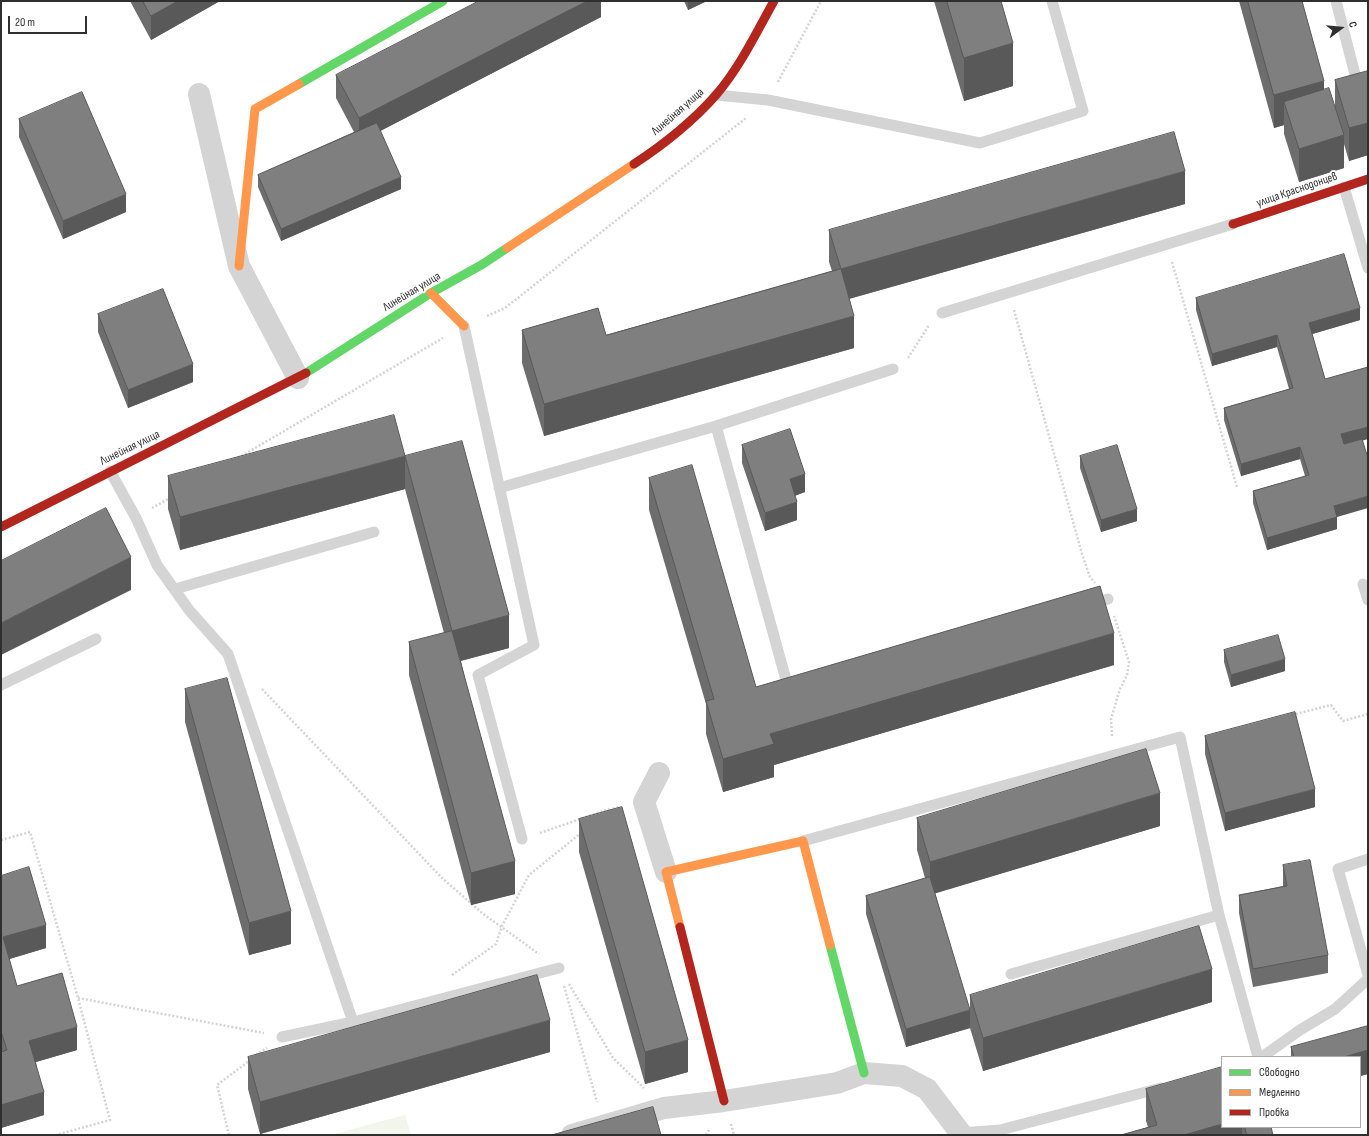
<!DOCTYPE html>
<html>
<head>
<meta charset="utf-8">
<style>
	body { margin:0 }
	#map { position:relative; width:1369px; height:1136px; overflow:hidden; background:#fff; font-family:"Sofia Sans Condensed",sans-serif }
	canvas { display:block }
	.frame { position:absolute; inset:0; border:2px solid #2f2f2f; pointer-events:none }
	.legend { position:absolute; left:1221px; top:1056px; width:140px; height:72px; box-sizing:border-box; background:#fff; border:1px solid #acacac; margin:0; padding:5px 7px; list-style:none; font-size:12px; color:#2f2f2f }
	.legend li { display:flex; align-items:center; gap:8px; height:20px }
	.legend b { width:20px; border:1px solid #acacac }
	.north { position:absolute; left:1321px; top:8px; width:40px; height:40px; -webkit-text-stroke:3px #fff; paint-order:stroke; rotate:74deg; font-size:11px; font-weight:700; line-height:16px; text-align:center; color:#2f2f2f }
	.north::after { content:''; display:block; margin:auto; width:14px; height:18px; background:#2f2f2f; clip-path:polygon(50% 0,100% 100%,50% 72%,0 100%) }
	.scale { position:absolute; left:8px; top:16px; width:79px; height:18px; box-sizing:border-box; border:2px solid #2f2f2f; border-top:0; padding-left:5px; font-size:12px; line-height:14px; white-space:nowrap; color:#2f2f2f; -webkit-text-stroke:3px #fff; paint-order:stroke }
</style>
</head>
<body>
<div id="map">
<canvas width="1369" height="1136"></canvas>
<div class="frame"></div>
<ul class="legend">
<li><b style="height:5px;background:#63d668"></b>Свободно</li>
<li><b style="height:5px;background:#ff974d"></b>Медленно</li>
<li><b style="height:5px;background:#b3261e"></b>Пробка</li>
</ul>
<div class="north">С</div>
<div class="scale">20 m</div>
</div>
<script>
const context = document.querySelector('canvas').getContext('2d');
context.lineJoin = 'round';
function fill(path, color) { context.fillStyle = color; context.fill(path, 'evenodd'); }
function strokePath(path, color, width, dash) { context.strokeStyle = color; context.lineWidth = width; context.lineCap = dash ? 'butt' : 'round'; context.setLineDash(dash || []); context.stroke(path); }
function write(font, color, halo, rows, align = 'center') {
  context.font = font + ' "Sofia Sans Condensed",sans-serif'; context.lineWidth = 4; context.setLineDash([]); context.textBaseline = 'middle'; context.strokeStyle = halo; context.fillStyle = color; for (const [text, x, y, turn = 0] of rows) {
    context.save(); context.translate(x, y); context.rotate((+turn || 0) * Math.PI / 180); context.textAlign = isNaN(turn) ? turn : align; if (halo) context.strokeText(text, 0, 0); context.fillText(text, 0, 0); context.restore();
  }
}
fill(new Path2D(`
	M405 1115 411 1135 334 1134Z`), '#f1f5eb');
strokePath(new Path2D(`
	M778 82 821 1
	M1172 262 1237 487
	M1014 310 1082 554 1090 577 1095 583
	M487 316 505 308 746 118
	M908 358 929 325
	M238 458 443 338
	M152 508 170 498
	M262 689 442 878 482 913 539 954
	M1292 715 1331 705 1343 721 1368 714
	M1112 736 1111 719 1120 689 1127 675 1129 662 1114 616
	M606 813 611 809 620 807
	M540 833 609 809
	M1 840 30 832 78 998 110 1120 56 1135
	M452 975 496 944 502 926 529 875 581 833
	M569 984 613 1058 644 1088
	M564 986 597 1102
	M78 998 264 1033
	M256 1055 267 1048
	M731 1124 734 1135
	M229 1135 217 1085 249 1061
	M706 1135 710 1128`), '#d4d4d4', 2.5, [2, 2]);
strokePath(new Path2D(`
	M1336 1 1358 86 1368 84
	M716 95 768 100 980 143 1083 111 1052 1
	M1344 187 1368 268
	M942 313 1233 224
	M464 326 534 645 478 675 522 839
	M716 426 788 687 792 686
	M110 471 136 518 157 565 189 610 228 654 353 1022
	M499 488 716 426 893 369
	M1363 584 1368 600
	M175 589 374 532
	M1090 604 1108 599
	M1 685 96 639
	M803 841 1180 737 1219 915 1258 1057
	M1368 859 1338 869 1368 975
	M1011 974 1219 915
	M282 1037 353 1022 559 968
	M1262 1057 1300 1030 1335 1009 1368 979
	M961 1133 1000 1130 1161 1088`), '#d4d4d4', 11);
strokePath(new Path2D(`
	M199 94 239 266 298 378
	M659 773 644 802 666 872
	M572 1135 664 1108 724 1101 837 1083 864 1073 902 1076 927 1089 962 1135`), '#d4d4d4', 22);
strokePath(new Path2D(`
	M299 84 443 1
	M306 373 431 293 483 264 507 248
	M830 945 864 1073`), '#63d668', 9);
strokePath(new Path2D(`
	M507 248 634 164
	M239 266 255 109 299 84
	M431 293 464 326
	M680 927 666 872 803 841 830 945`), '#ff974d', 9);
strokePath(new Path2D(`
	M634 164C663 145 693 121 716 95 740 67 756 33 774 1
	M1233 224 1368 179
	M1 527 306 373
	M680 927 724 1101`), '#b3261e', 9);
fill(new Path2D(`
	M130 1H220L151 40Z
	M601 1V17L380 131 401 189 281 241 258 187V175L354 132 336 98V75Z
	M684 1H707L688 10Z
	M934 1H1001L1013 86 964 101Z
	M1239 1H1302L1324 90 1335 107V80L1368 71V155L1349 161 1344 144V168L1299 182 1284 134V125L1274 128Z
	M19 119 126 212 63 239 19 137Z
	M1185 204 849 299 854 348 544 436 522 363V330L606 335 832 271 829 262V230Z
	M1196 298 1360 320 1312 334 1325 379 1363 440 1337 517V529L1267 550 1253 503V491L1305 476 1300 459 1241 476 1224 420V408L1289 389 1277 347 1212 366 1196 310Z
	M98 314 193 382 128 408 98 332Z
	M742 445 805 492 795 496 797 520 765 531 742 463Z
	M405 456 509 648 461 661 515 894 471 905 409 675V642L444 633 405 489Z
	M1080 456 1137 521 1101 532 1080 468Z
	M168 476 405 489 180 550 168 509Z
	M649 478 756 687 1114 665 774 765V777L723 792 706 734V704L649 510Z
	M1224 650 1285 671 1231 687 1224 662Z
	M185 689 291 944 249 955 185 722Z
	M1205 736 1315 807 1225 831 1205 754Z
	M917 818 1160 826 935 893 970 1028 906 1047 866 914V896L925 878 917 850Z
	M579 819 688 1072 645 1084 579 852Z
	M1283 865 1328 955V973L1253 987 1239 913V895L1283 886Z
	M1 876 46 948 9 959 17 986 77 1050 36 1062 44 1115 1 1128Z
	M970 995 1212 1002 983 1071 970 1028Z
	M1368 1026V1074L1360 1076V1057H1291V1047Z
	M550 1052 260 1134 248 1089V1057Z
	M1146 1089 1222 1127H1271L1273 1135H1121L1148 1127 1146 1121Z`), '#6d6d6d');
fill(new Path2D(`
	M178 1H220L151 40V16Z
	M587 1H601V17L359 142V118Z
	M688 1H707L688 10Z
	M1013 43V86L964 101V58Z
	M1324 81V114L1284 102V125L1274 128V95Z
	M1368 123V155L1349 161V128Z
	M1344 135V168L1299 182V149Z
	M1185 171V204L841 301V269Z
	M401 177V189L281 241V229Z
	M126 194V212L63 239V221Z
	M1360 308V320L1309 335V323Z
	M854 316V348L544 436V404Z
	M1277 335V347L1212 366V354Z
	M193 364V382L128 408V390Z
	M1368 427V439L1341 447V434Z
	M1300 447V459L1241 476V464Z
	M405 456V489L180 550V517Z
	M805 474V492L790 497V479Z
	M1368 496V508L1337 517V529L1267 550V538L1334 506Z
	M797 502V520L765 531V513Z
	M1137 509V521L1101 532V520Z
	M131 557V590L1 655V623Z
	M509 615V648L452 663V631Z
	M1114 633V665L774 765V777L723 792V759L770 734Z
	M1285 659V671L1231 687V675Z
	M1315 789V807L1225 831V813Z
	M1160 793V826L930 895V862Z
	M515 861V894L471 905V873Z
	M291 911V944L249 955V923Z
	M46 925V948L3 961V937Z
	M1212 969V1002L983 1071V1038Z
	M970 1010V1028L906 1047V1029Z
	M550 1020V1052L260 1134V1102Z
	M77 1027V1050L29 1064V1041Z
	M688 1040V1072L645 1084V1052Z
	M1368 1050V1074L1360 1076V1057H1344Z
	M44 1092V1115L1 1128V1105Z
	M1222 1124V1127H1242V1135H1184Z`), '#595959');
const building = new Path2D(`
	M143 1H178L151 16Z
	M479 1H587L359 118 336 75Z
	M947 1H1001L1013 43 964 58Z
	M1248 1H1302L1324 81 1274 95Z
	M1368 71V123L1349 128 1335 80Z
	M1329 88 1344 135 1299 149 1284 102Z
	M82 92 126 194 63 221 19 119Z
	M377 123 401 177 281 229 258 175Z
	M1174 132 1185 171 841 269 829 230Z
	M1344 254 1360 308 1309 323 1325 379 1368 367V427L1341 434 1344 444 1362 439 1368 458V496L1334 506 1337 517 1267 538 1253 491 1309 475 1300 447 1241 464 1224 408 1293 388 1277 335 1212 354 1196 298Z
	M841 269 854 316 544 404 522 330 598 308 606 335Z
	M163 289 193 364 128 390 98 314Z
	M394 415 405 456 180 517 168 476Z
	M790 429 805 474 790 479 797 502 765 513 742 445Z
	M462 441 509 615 452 631 405 456Z
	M1117 445 1137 509 1101 520 1080 456Z
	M692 465 756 687 1100 586 1114 633 770 734 774 744 723 759 706 701 714 699 649 478Z
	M106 508 131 557 1 623V561Z
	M452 631 515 861 471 873 409 642Z
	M1278 635 1285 659 1231 675 1224 650Z
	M227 678 291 911 249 923 185 689Z
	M1295 712 1315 789 1225 813 1205 736Z
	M1146 749 1160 793 930 862 917 818Z
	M622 807 688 1040 645 1052 579 819Z
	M1310 860 1328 955 1253 969 1239 895 1287 886 1283 865Z
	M29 867 46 925 3 937 17 986 62 973 77 1027 29 1041 44 1092 1 1105V1052L7 1050 1 1031V876Z
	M930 877 970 1010 906 1029 866 896Z
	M1199 926 1212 969 983 1038 970 995Z
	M537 975 550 1020 260 1102 248 1057Z
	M1368 1026V1050L1344 1057H1294L1291 1047Z
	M1222 1067V1124L1184 1135H1121L1157 1125 1146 1089Z
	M653 1107 661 1135H552Z
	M1245 1127H1271L1273 1135H1247Z`);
fill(building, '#7f7f7f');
strokePath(building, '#595959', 1);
write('12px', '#2f2f2f', '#fff', [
	["Линейная улица",678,112,-41],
	["улица Краснодонцев",1297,190,-19],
	["Линейная улица",412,292,-31],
	["Линейная улица",130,448,-26]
]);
</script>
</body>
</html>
